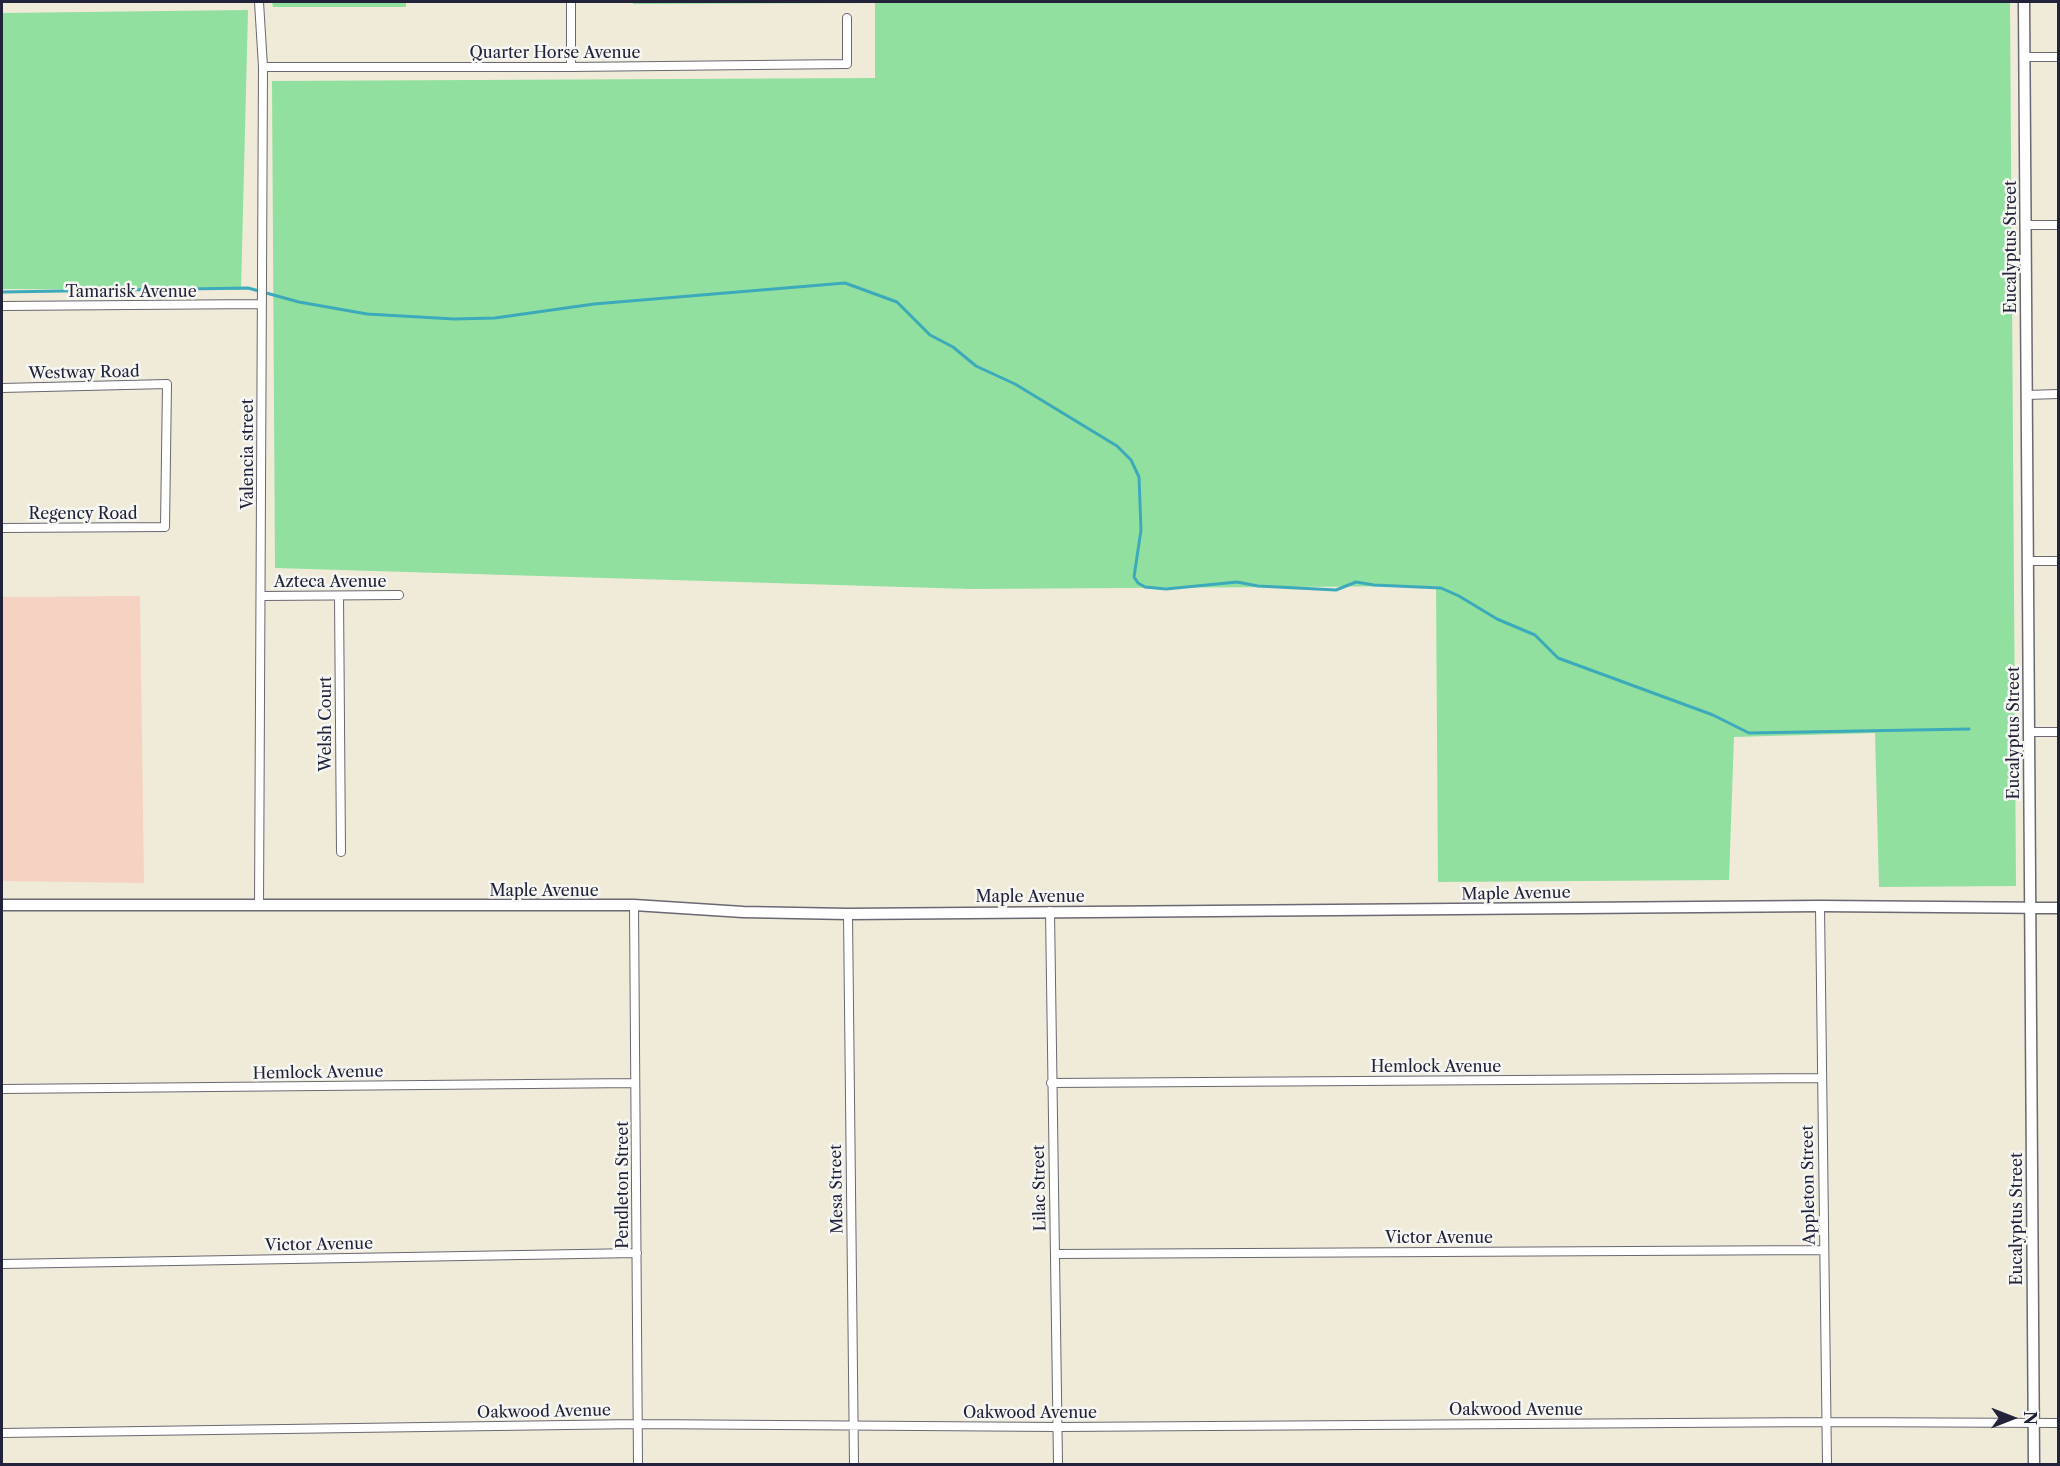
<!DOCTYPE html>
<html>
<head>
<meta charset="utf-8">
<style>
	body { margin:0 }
	#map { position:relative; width:2060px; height:1466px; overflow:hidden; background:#efebd8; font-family:"Libre Caslon Text",serif }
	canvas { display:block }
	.frame { position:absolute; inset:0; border:3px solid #22223b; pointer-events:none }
	.north { position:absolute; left:1982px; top:1388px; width:60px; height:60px; -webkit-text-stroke:4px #f6f6f2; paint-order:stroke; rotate:90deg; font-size:16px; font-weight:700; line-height:24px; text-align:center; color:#22223b }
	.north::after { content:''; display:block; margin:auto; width:21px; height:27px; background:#22223b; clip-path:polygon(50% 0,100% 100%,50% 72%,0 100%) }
</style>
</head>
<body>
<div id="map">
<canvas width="2060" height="1466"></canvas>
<div class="frame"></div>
<div class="north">N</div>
</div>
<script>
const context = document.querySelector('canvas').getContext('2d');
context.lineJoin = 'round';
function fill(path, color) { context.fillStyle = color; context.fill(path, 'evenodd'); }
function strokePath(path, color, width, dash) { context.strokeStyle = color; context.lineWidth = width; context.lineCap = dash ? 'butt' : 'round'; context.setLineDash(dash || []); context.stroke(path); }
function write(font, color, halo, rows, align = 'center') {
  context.font = font + ' "Libre Caslon Text",serif'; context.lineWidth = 5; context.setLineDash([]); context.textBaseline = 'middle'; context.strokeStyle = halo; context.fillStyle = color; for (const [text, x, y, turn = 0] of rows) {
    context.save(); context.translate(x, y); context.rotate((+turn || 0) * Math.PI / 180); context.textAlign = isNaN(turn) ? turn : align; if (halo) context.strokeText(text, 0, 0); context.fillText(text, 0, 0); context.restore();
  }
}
fill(new Path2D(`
	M140 596 144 883 2 881V597Z`), '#f5d2c2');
fill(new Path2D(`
	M272 2H406V7H273Z
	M633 2H2010L2016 886 1879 887 1875 733 1734 737 1729 880 1438 882 1436 586 970 589 275 568 272 81 875 78V3L633 4Z
	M248 10 241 290 2 289V13Z`), '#91e09f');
strokePath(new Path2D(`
	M2 292 248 288 299 302 367 314 454 319 495 318 594 304 845 283 897 302 930 335 953 347 976 366 1015 384 1117 446 1131 460 1139 477 1141 530 1134 577 1138 583 1145 587 1166 589 1237 582 1258 586 1336 590 1356 582 1374 585 1441 588 1459 596 1497 619 1535 635 1558 658 1713 715 1749 733 1969 729`), '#3daabc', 3);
const street = new Path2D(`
	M571 2V67
	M2025 57H2058
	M263 67H571L847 64V18
	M2026 225H2058
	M2 306 261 304
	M2 388 167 384 165 527 2 528
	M2027 395 2058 394
	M2028 561H2058
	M262 596 399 595
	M339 596 341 852
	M2029 732H2058
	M634 905 638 1464
	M259 906 263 67 259 2
	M1820 906 1827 1464
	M1050 911 1058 1464
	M848 914 854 1464
	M1051 1083 1821 1078
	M2 1089 635 1083
	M1055 1254 1823 1250
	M2 1264 637 1253
	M2 1433 638 1424 1058 1427 1826 1422 2058 1423`);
const secondary = new Path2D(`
	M2024 2 2034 1464
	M2 905H634L743 912 848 914 1820 906 2058 908`);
strokePath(street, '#6a6872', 10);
strokePath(secondary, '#6a6872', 13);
strokePath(street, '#fff', 8);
strokePath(secondary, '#fff', 10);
write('16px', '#22223b', '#f6f6f2', [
	["Quarter Horse Avenue",555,53],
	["Eucalyptus Street",2011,247,-90],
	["Tamarisk Avenue",131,292],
	["Westway Road",84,373,-1],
	["Valencia street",248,454,-90],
	["Regency Road",83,514],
	["Azteca Avenue",330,582],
	["Welsh Court",326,724,-90],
	["Eucalyptus Street",2014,733,-90],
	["Maple Avenue",544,891],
	["Maple Avenue",1516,894,-1],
	["Maple Avenue",1030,897],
	["Hemlock Avenue",1436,1067],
	["Hemlock Avenue",318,1073,-1],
	["Pendleton Street",623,1185,-90],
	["Appleton Street",1809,1185,-91],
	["Lilac Street",1040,1188,-91],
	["Mesa Street",837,1189,-91],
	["Eucalyptus Street",2017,1219,-90],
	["Victor Avenue",1439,1238],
	["Victor Avenue",319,1245,-1],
	["Oakwood Avenue",1516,1410],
	["Oakwood Avenue",544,1412,-1],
	["Oakwood Avenue",1030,1413]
]);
</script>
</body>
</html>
